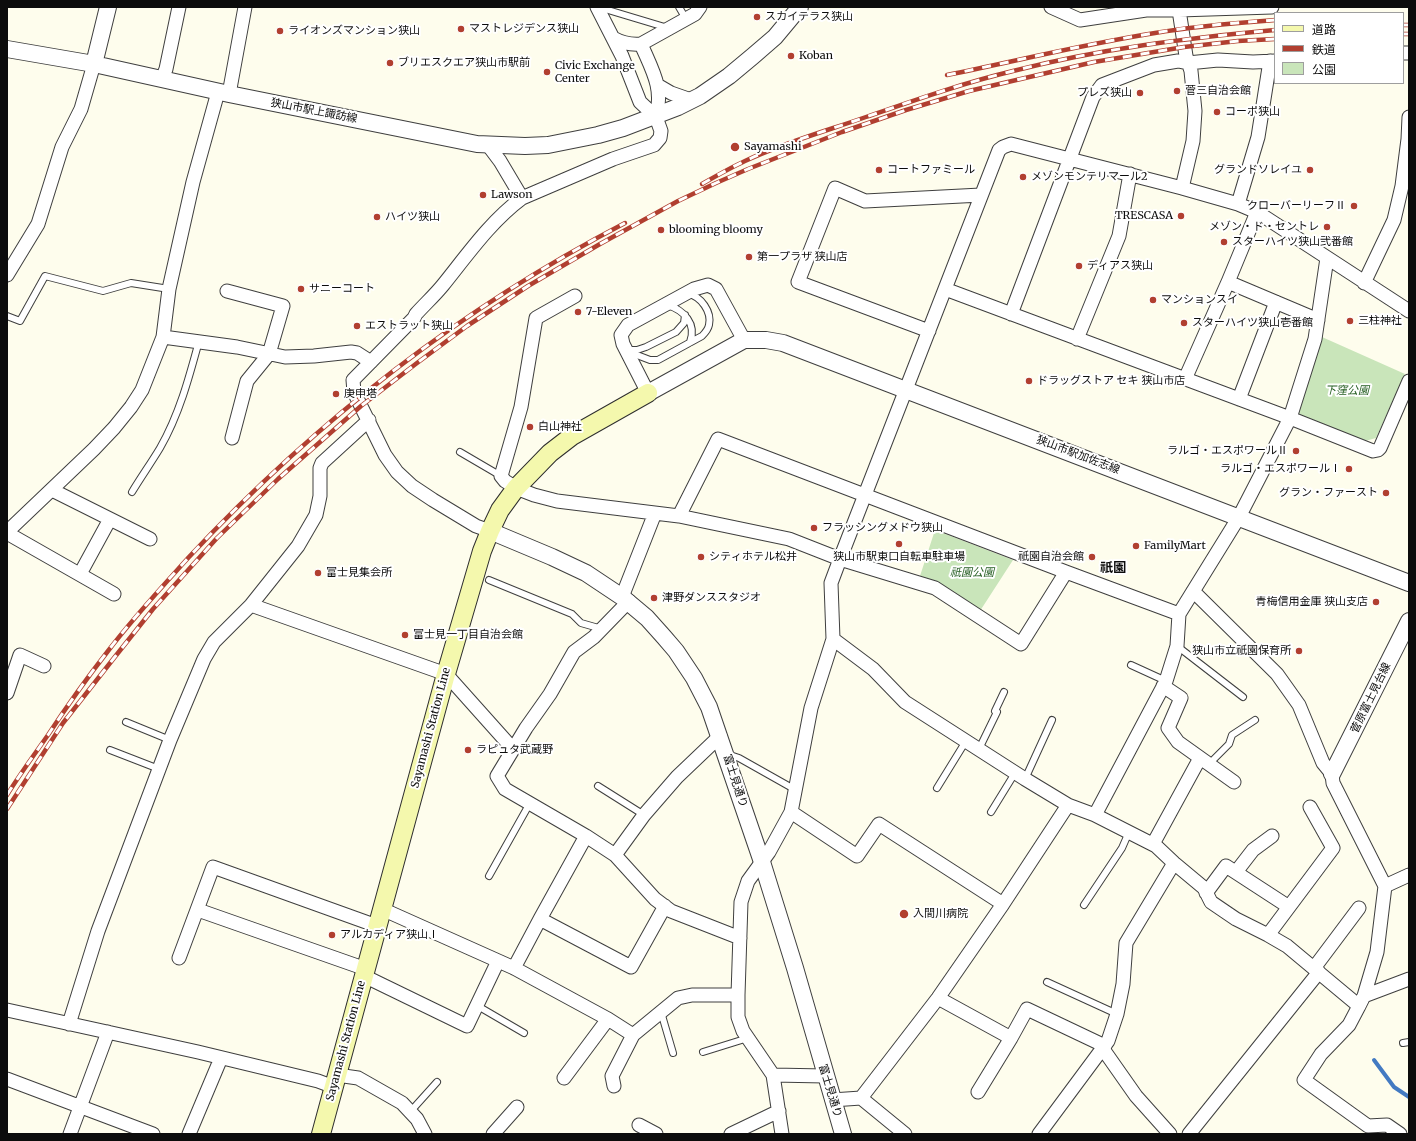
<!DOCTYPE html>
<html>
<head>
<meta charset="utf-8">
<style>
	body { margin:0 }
	#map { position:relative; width:1416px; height:1141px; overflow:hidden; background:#fefded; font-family:Merriweather,"Noto Sans JP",serif }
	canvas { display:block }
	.frame { position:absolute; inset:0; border:8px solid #0c0c0c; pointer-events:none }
	.legend { position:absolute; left:1274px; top:12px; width:130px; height:72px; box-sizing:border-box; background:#fff; border:1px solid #9e9e9e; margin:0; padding:5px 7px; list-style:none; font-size:12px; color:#0c0c0c }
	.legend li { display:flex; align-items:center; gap:8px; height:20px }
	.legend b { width:20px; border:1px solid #9e9e9e }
</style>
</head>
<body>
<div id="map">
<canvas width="1416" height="1141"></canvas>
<div class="frame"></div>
<ul class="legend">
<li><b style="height:5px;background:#f4f8ad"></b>道路</li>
<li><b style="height:5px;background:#b13f30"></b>鉄道</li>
<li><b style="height:11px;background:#c9e5ba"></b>公園</li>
</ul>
</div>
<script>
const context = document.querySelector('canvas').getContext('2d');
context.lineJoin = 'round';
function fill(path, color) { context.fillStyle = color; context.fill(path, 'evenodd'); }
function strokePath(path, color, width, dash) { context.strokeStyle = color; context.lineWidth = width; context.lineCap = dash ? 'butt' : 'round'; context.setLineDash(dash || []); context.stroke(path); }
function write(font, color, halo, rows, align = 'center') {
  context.font = font + ' Merriweather,"Noto Sans JP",serif'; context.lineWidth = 4; context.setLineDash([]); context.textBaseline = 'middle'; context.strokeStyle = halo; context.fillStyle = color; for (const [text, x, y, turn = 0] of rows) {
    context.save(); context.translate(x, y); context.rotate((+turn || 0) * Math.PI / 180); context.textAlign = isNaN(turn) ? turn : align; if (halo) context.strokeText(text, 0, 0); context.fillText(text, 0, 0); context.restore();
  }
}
fill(new Path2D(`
	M1322 337 1405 374 1376 438 1365 441 1298 414Z
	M935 530 1013 560 980 611 936 581 920 576Z`), '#c9e5ba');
strokePath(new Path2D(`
	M1374 1060 1394 1087 1409 1097`), '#437ac2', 4);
const service = new Path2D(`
	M598 7 668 28
	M679 7 686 19
	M667 305C684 310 697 324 690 342
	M7 316 20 321 45 276 103 291 131 283 169 289
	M628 350H637L646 347 676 332 684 323 685 315
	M629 352 650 360H658L702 336C705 333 708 330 709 325 712 312 701 296 688 294
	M460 452 501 476
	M132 492C141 477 151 463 160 448 179 415 189 378 199 341
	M489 580 572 614 581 623 602 629
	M1177 646 1243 697
	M1131 665 1166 681
	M126 722 170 740
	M979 749 997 712 995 711 1004 692
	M110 750 159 769
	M727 754 739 758 794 789
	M1209 764 1229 744 1232 735 1255 720
	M1025 779 1052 720
	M598 786 644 815
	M937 788 966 741
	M991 812 1015 773
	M489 876 530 803
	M1084 905 1122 848 1129 832
	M1047 982 1117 1014
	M476 1005 524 1033
	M661 1012 673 1053
	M1403 1043 1409 1042
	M703 1052 748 1038
	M410 1112 437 1082`);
const minor = new Path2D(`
	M1051 7 1080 20 1146 10H1179
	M613 38C622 43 630 45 641 44L695 14 700 7
	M641 44C652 70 664 88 656 117
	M1403 53H1409
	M162 79 166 69 179 7
	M659 86 671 93 691 100
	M229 94 245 7
	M488 145 500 161 522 198 613 159 654 145 660 138 661 131 656 117 640 102 622 56 597 7
	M1182 188 1193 141 1195 111 1191 71 1186 56 1179 10 1272 7
	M1238 204 1258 137 1270 61
	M7 275 38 224 62 147 81 109 94 64
	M1228 282 1318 320
	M1364 283 1394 220 1402 186 1408 139 1409 117
	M945 289 1290 418 1373 451 1378 450 1380 448 1409 381
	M227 291 283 306 269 354 247 381 232 438
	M575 296 536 318 521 407 501 476 505 481 516 488 534 495 557 501 679 516 789 539 840 559 935 588 1021 644 1066 572
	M1011 314 1093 97 1102 85 1154 65 1178 61 1188 63 1218 60 1253 62 1275 61
	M929 331 798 282 835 188 865 201 981 195
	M163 337 237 347 285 357 314 356 351 352 357 353 371 362
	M1077 339 1119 236 1130 174
	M1185 379 1228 282 1257 212
	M648 393 623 344 621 335 628 325 694 289 708 285 716 289 744 340
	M1239 399 1276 302
	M52 490 150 539
	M679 516 718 439 1066 572 1179 614
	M490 531 476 526 433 500 412 486 397 472 385 455 354 392 353 380 414 318 416 314C425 304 435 295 443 285 468 254 490 222 522 198
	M7 532 94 449 114 428 131 407 142 390 163 337 169 289 193 182 218 92
	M7 533 114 594
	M80 574 110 519
	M622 597 655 513
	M629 601 594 637 574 652 550 694 526 728 497 776 505 789 586 836 615 855 655 899 671 911 740 938
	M251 605 446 674 513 749
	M833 639 873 669 905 702 1025 779 1068 805 1095 815 1156 846 1174 863 1204 888 1211 902 1236 919 1268 935 1287 946 1359 1006 1364 996 1377 952 1385 886 1333 783 1332 774 1323 763 1299 705 1277 674 1193 591
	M1163 686 1181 698 1168 728 1178 742 1234 782
	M7 693 20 655 44 666
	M791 812 857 856 879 824 1003 904
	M1095 815 1166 681 1177 646 1179 614 1239 517 1290 418 1315 339 1327 258
	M1153 844 1200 758
	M615 855 644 815 677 777 720 736
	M1236 872 1253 850 1272 836
	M1385 886 1409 875
	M1206 893 1226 866 1289 907
	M382 909 514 968 608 1019 633 1035
	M198 910 366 969
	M540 919 631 967 665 906
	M1268 935 1333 848 1310 807
	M179 958 213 867 377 926
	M514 968 540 919 586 836
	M1314 968 1359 908
	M364 976 467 1026 498 961
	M1364 996 1409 979
	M938 998 1011 1038 1027 1009 1105 1046
	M1359 1006 1349 1025 1321 1054 1304 1080 1368 1126 1387 1125 1400 1134
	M7 1010 198 1052 318 1081 334 1087
	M69 1024 98 931 170 740 204 659 214 642 251 605 298 546 316 515 320 496V468L322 463 369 420
	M1103 1049 1136 1096 1170 1134
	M337 1075 358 1078 402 1103 417 1119 425 1134
	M773 1075 825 1076
	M564 1078 608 1019
	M7 1079 153 1134
	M614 1086 612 1076 633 1035 678 998 692 995H738
	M978 1092 1011 1038
	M861 1098 905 1134
	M832 1100 861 1098 938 998 1003 904 1068 805
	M639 1125 656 1134
	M70 1134 108 1032
	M189 1134 221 1058
	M493 1134 517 1107
	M731 1134 779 1111
	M782 1134 773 1075 743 1031 738 1017V995L741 902 748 881 769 852 791 812 811 708 833 639 831 583 840 559 999 150 1003 147 1011 144 1182 188 1238 204 1257 212 1409 311
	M1039 1134 1108 1041 1117 1014 1123 984 1126 943 1174 863
	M1189 1134 1319 972`);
const tertiary = new Path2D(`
	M7 49 94 64 229 94 477 144 525 146 548 145 598 135 623 128 678 107 700 96 729 76 753 56 775 37 800 7
	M94 64 108 7
	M648 393 744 340H766L783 343 1409 583
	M490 531 552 557 586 573 622 597 647 618 664 637 676 651 694 678 709 707 762 862 795 968 843 1134
	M1332 774 1409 621`);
const secondary = new Path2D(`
	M321 1134 446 674 482 551 490 531 500 510 516 488 550 453 572 436 648 393`);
strokePath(service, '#3f3f3f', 8);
strokePath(minor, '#3f3f3f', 15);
strokePath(tertiary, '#3f3f3f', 18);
strokePath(secondary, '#2e2e2e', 20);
strokePath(service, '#fff', 6);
strokePath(minor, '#fff', 13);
strokePath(tertiary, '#fff', 16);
strokePath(secondary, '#f4f8ad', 18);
const rail = new Path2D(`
	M1403 25H1409
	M1403 34H1409
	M947 75C1016 61 1085 44 1155 33 1194 26 1235 23 1275 20
	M702 184C716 176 730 168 745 161 783 143 826 131 866 117 915 100 963 83 1013 71 1099 49 1187 38 1275 30
	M7 795C20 774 34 755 48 735 67 706 87 678 108 651 133 618 161 588 189 557 316 421 460 309 625 223
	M7 809 63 723 114 658 153 609 217 538 278 479 361 406 417 363 467 326 528 286 600 244 678 201 716 183 748 169 842 132 906 110 969 91 1094 62 1184 47 1238 41 1275 39`);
strokePath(rail, '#b13f30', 4.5);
strokePath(rail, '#fff', 3, [9]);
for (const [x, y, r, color] of [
	[757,17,4,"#b13f30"],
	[461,29,4,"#b13f30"],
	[280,31,4,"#b13f30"],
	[791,56,4,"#b13f30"],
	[390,63,4,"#b13f30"],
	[547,72,4,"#b13f30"],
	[1177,91,4,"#b13f30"],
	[1140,93,4,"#b13f30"],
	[1217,112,4,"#b13f30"],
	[735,147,5,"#b13f30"],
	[879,170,4,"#b13f30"],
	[1310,170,4,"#b13f30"],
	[1023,177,4,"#b13f30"],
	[483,195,4,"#b13f30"],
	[1354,206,4,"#b13f30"],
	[1181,216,4,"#b13f30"],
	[377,217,4,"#b13f30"],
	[1327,227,4,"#b13f30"],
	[661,230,4,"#b13f30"],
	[1224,242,4,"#b13f30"],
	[749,257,4,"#b13f30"],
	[1079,266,4,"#b13f30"],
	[301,289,4,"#b13f30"],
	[1153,300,4,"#b13f30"],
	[578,312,4,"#b13f30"],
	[1350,321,4,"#b13f30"],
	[1184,323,4,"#b13f30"],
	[357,326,4,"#b13f30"],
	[1029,381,4,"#b13f30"],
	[336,394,4,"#b13f30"],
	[530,427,4,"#b13f30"],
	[1296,451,4,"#b13f30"],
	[1349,469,4,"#b13f30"],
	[1386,493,4,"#b13f30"],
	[814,528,4,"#b13f30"],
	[899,544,4,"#b13f30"],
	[1136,546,4,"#b13f30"],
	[701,557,4,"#b13f30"],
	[1092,557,4,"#b13f30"],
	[318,573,4,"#b13f30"],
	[654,598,4,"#b13f30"],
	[1376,602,4,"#b13f30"],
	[405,635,4,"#b13f30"],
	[1299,651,4,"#b13f30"],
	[468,750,4,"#b13f30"],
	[904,914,5,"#b13f30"],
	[332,935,4,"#b13f30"]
]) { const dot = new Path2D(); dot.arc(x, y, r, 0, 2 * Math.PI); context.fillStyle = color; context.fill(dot); strokePath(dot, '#fff', 1.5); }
write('11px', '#0c0c0c', '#fff', [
	["スカイテラス狭山",765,17],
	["マストレジデンス狭山",469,29],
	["ライオンズマンション狭山",288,31],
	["Koban",799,56],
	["ブリエスクエア狭山市駅前",398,63],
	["Civic Exchange",555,66],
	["Center",555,79],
	["菅三自治会館",1185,91],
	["プレズ狭山",1132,93,"right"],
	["コーポ狭山",1225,112],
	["Sayamashi",744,147],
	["コートファミール",887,170],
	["グランドソレイユ",1302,170,"right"],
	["メゾンモンテリマール2",1031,177],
	["Lawson",491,195],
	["クローバーリーフⅡ",1346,206,"right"],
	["TRESCASA",1173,216,"right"],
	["ハイツ狭山",385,217],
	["メゾン・ド・セントレ",1319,227,"right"],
	["blooming bloomy",669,230],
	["スターハイツ狭山弐番館",1232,242],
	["第一プラザ 狭山店",757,257],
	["ディアス狭山",1087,266],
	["サニーコート",309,289],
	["マンションスイ",1161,300],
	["7-Eleven",586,312],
	["三柱神社",1358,321],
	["スターハイツ狭山壱番館",1192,323],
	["エストラット狭山",365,326],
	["ドラッグストア セキ 狭山市店",1037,381],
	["庚申塔",344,394],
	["白山神社",538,427],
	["ラルゴ・エスポワールⅡ",1288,451,"right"],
	["ラルゴ・エスポワールⅠ",1341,469,"right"],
	["グラン・ファースト",1378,493,"right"],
	["フラッシングメドウ狭山",822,528],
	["FamilyMart",1144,546],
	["シティホテル松井",709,557],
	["狭山市駅東口自転車駐車場",899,557,"center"],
	["祇園自治会館",1084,557,"right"],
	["富士見集会所",326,573],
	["津野ダンススタジオ",662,598],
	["青梅信用金庫 狭山支店",1368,602,"right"],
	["富士見一丁目自治会館",413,635],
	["狭山市立祇園保育所",1291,651,"right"],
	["ラピュタ武蔵野",476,750],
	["入間川病院",913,914],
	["アルカディア狭山Ⅰ",340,935]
], 'left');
write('11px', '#0c0c0c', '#fff', [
	["狭山市駅上諏訪線",314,111,11],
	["狭山市駅加佐志線",1078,455,21],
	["菅原富士見台線",1371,698,-64],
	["Sayamashi Station Line",431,728,-75],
	["富士見通り",735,781,72],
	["Sayamashi Station Line",346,1041,-75],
	["富士見通り",830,1091,73]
]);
write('italic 11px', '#255e22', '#fff', [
	["下窪公園",1347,391],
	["祇園公園",972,573]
]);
write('bold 13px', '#0c0c0c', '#fff', [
	["祇園",1113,568]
]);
</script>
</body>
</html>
